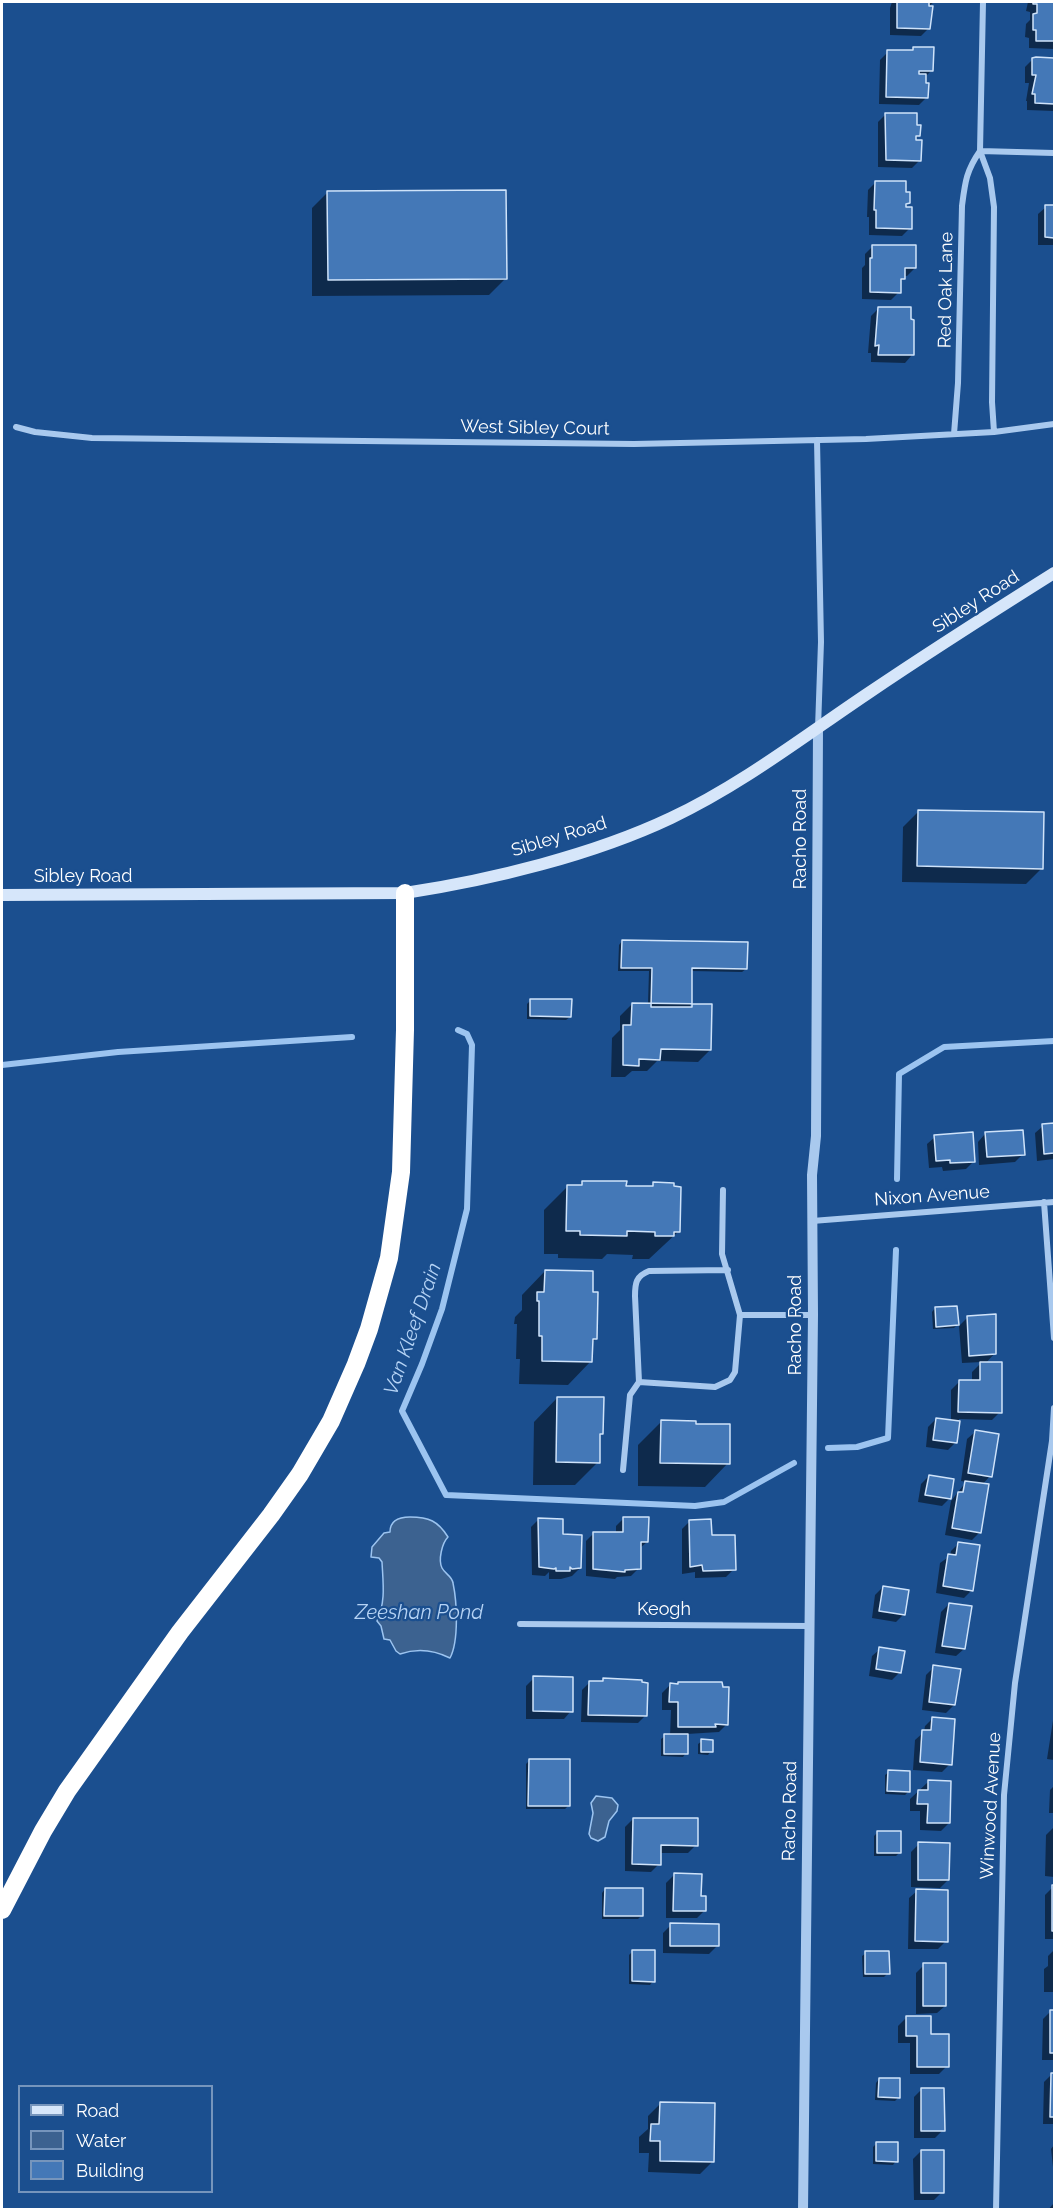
<!DOCTYPE html>
<html>
<head>
<meta charset="utf-8">
<style>
	body { margin:0 }
	#map { position:relative; width:1056px; height:2211px; overflow:hidden; background:#1b4f8f; font-family:Raleway,sans-serif }
	canvas { display:block }
	.frame { position:absolute; inset:0; border:3px solid #fff; pointer-events:none }
	.legend { position:absolute; left:18px; top:2085px; width:195px; height:108px; box-sizing:border-box; background:#1b4f8f; border:2px solid #7695bc; margin:0; padding:8px 10px; list-style:none; font-size:18px; color:#fff }
	.legend li { display:flex; align-items:center; gap:12px; height:30px }
	.legend b { width:30px; border:2px solid #7695bc }
</style>
</head>
<body>
<div id="map">
<canvas width="1056" height="2211"></canvas>
<div class="frame"></div>
<ul class="legend">
<li><b style="height:8px;background:#d6e6fa"></b>Road</li>
<li><b style="height:16px;background:#3c6290"></b>Water</li>
<li><b style="height:16px;background:#4478b7"></b>Building</li>
</ul>
</div>
<script>
const context = document.querySelector('canvas').getContext('2d');
context.lineJoin = 'round';
function fill(path, color) { context.fillStyle = color; context.fill(path, 'evenodd'); }
function strokePath(path, color, width, dash) { context.strokeStyle = color; context.lineWidth = width; context.lineCap = dash ? 'butt' : 'round'; context.setLineDash(dash || []); context.stroke(path); }
function write(font, color, halo, rows, align = 'center') {
  context.font = font + ' Raleway,sans-serif'; context.lineWidth = 4.5; context.setLineDash([]); context.textBaseline = 'middle'; context.strokeStyle = halo; context.fillStyle = color; for (const [text, x, y, turn = 0] of rows) {
    context.save(); context.translate(x, y); context.rotate((+turn || 0) * Math.PI / 180); context.textAlign = isNaN(turn) ? turn : align; if (halo) context.strokeText(text, 0, 0); context.fillText(text, 0, 0); context.restore();
  }
}
const water = new Path2D(`
	M410 1517C429 1517 438 1521 448 1537 442 1543 438 1560 442 1568 445 1574 452 1576 453 1583 457 1602 459 1641 450 1658 434 1650 417 1648 400 1654L396 1651 390 1640 384 1639 381 1626 377 1621C386 1601 383 1583 382 1562L379 1558 371 1557 372 1547 384 1533 390 1532C390 1521 399 1517 410 1517Z
	M596 1796 612 1798 618 1805 617 1811 609 1821 605 1837 598 1841 591 1838 589 1834 593 1813 591 1803Z`);
fill(water, '#3c6290');
strokePath(water, '#9cc4f0', 1.5);
fill(new Path2D(`
	M892 2H934L928 7 929 28 921 36 890 35V8Z
	M1028 2H1054V49L1029 48V38L1025 37 1026 24 1030 20V12L1026 11Z
	M913 48 931 71 924 78 927 97 919 105 879 104 880 60 888 52H910Z
	M1033 59H1054V111L1027 110V101H1026L1029 83H1025V67Z
	M886 114 915 126 919 135 913 141 920 160 912 168 878 167V122Z
	M876 182 904 194 909 203 902 209 910 228 902 236 869 235V217H867L868 190Z
	M328 192 505 279 489 295 312 296V208Z
	M1054 204V247V245H1038V214L1046 207H1052Z
	M873 246 915 268 907 276H904V278L899 283V292L891 300 862 299V268L865 265V254Z
	M879 308 912 355 905 363 871 362V353H868L871 316Z
	M919 811 1042 868 1026 884 902 882 903 827Z
	M622 941 746 969 742 972 691 971 690 1005 710 1050 698 1062 657 1061 647 1071H632L625 1077H611L612 1038 620 1030V1016L632 1004H648L649 971H618L619 945Z
	M531 1000 570 1017 566 1020 527 1019V1004Z
	M1054 1125V1159L1037 1161 1035 1133 1043 1126Z
	M985 1134 1023 1154 1015 1162 979 1165 978 1142Z
	M935 1137 974 1161 966 1169 943 1171 942 1167 929 1168 927 1144Z
	M583 1182 625 1188H650L654 1184 679 1231 649 1259H632L633 1255 607 1254 602 1259 558 1258V1254H544V1210L568 1186 579 1187Z
	M545 1271 596 1339 591 1343V1361L568 1385 519 1384 520 1359H516L517 1324H514L515 1317 522 1310V1295Z
	M935 1308 957 1325 954 1328 933 1329 932 1312Z
	M967 1318 995 1353 985 1364 1000 1412 992 1420 959 1419 956 1442 948 1450 926 1447 928 1427 936 1419 951 1421V1390L959 1382H972V1372L982 1362 962 1363 959 1326Z
	M557 1398 602 1433 599 1437 598 1462 575 1485H533L534 1422Z
	M661 1422 695 1425 728 1463 705 1487 638 1486V1445Z
	M975 1432 990 1476 982 1485 980 1532 972 1540 945 1535 951 1501 966 1482 961 1481 967 1439Z
	M929 1476 950 1498 942 1506 918 1502 921 1484Z
	M624 1518 647 1542 639 1549V1568L631 1576 617 1577 615 1579 586 1576V1541L594 1533H616V1526Z
	M539 1519 561 1536 580 1568 572 1576 561 1579H549V1572L545 1576 532 1575 531 1527Z
	M690 1521 710 1537 734 1569 726 1577 695 1578V1572L682 1574V1529Z
	M959 1543 972 1590 964 1598 936 1593 940 1563 950 1556 951 1551Z
	M883 1587 904 1614 896 1622 872 1618 875 1595Z
	M949 1604 964 1649 956 1656 935 1653 941 1612Z
	M880 1649 900 1672 892 1680 869 1676 872 1656Z
	M934 1667 954 1705 946 1713 922 1710 926 1675Z
	M534 1678 571 1711 564 1719H526V1686Z
	M604 1680 646 1715 638 1723 581 1722 582 1690 590 1682 601 1683Z
	M670 1685 727 1724 719 1732 687 1734 686 1753 683 1757 661 1756V1739L665 1736H670L671 1710H662V1693Z
	M1054 1714V1760L1047 1759Z
	M932 1719 950 1764 942 1772 913 1770 915 1740 924 1732 925 1726Z
	M702 1741 711 1751 708 1755 698 1754V1744Z
	M530 1760 568 1806 565 1809H526V1764Z
	M889 1772 908 1792 905 1795 885 1794V1775Z
	M1054 1777V1813H1049L1050 1790 1053 1787Z
	M928 1782 949 1823 941 1831 920 1830V1811H910V1799Z
	M633 1819 696 1845 688 1853H659V1864L651 1872 625 1871V1827Z
	M1054 1827V1877L1045 1876 1046 1835Z
	M878 1832 899 1853 896 1856H874V1836Z
	M919 1844 948 1880 940 1888 911 1887V1852Z
	M674 1875 700 1897 704 1911 697 1918H666V1883Z
	M1053 1887 1054 1939H1045V1895Z
	M605 1889 641 1916 638 1919H602V1893Z
	M917 1891 946 1941 938 1949H908L909 1898Z
	M671 1925 717 1946 709 1954 663 1953V1933Z
	M1054 1950V1992H1044V1969L1048 1966V1956Z
	M633 1951 653 1981 650 1985 629 1984V1955Z
	M866 1953 888 1973 884 1977H863L862 1956Z
	M924 1965 945 2006 937 2013 916 2014V1973Z
	M1051 2011H1054V2060H1042L1043 2019Z
	M906 2018 947 2066 939 2074H910V2043H898V2026Z
	M1052 2074H1054V2124H1043L1044 2082Z
	M879 2079 899 2097 895 2101 875 2100 876 2083Z
	M922 2089 943 2130 935 2138H914V2097Z
	M660 2104 712 2162 700 2174 648 2172 649 2153H639V2137L648 2129V2116Z
	M877 2143 896 2161 893 2165 873 2164V2147Z
	M1054 2145V2176L1051 2149Z
	M921 2151 942 2192 934 2200H914L913 2159Z
	M1053 2204 1054 2210H1048Z`), '#0007');
strokePath(new Path2D(`
	M458 1030 467 1034 472 1045 467 1209 442 1309 422 1364 402 1411 446 1495 695 1506 724 1502 794 1463
	M2 1065 118 1052 352 1037
	M897 1179 899 1074 944 1047 1054 1041
	M828 1448 857 1447 888 1438 896 1250`), '#9cc4f0', 6);
const building = new Path2D(`
	M897 2H935H929V6H933L930 29 897 28Z
	M1033 2H1054V41H1036V30H1033V14L1037 13V4H1033Z
	M913 47H934L933 71H919V74H926V83H929L928 98 886 97 887 50H913Z
	M1036 57 1054 58V104L1035 103V94H1032L1036 75H1032V58Z
	M885 113H917V125H921L920 136H916V140H922L921 161 886 160Z
	M875 181H906V192H910V203L906 204V207H912V229L876 228V210H874Z
	M506 190 507 279 328 280 327 191Z
	M1045 205H1054V238L1045 237Z
	M872 245H916V268H905V279H901V293L870 292V258H872Z
	M878 307H911V319L914 320V355H878L879 345 875 346Z
	M918 810 1044 812 1043 869 917 866Z
	M622 940 748 942 747 969 692 968V1007H651L652 968H621Z
	M530 999H572L571 1017 530 1016Z
	M632 1003 712 1004 711 1050 661 1049 660 1060 639 1059V1066L623 1065V1025H631Z
	M1054 1123V1153L1044 1154 1042 1124Z
	M1023 1130 1025 1155 987 1157 985 1132Z
	M973 1132 975 1162 950 1163V1160L936 1161 934 1135Z
	M582 1181H627L626 1186H653V1182L674 1183V1186L681 1187 680 1232H674V1236H655V1232L627 1231V1236L580 1235V1231H566L567 1185H582Z
	M545 1270 593 1271V1292H598L597 1339H593L592 1362 542 1361V1336H539V1301H537V1292H544Z
	M957 1306 959 1325 936 1327 935 1307Z
	M996 1314V1354L969 1356 967 1316Z
	M980 1362H1002V1413L958 1412 959 1380H980Z
	M557 1397H604L603 1434H600V1463L556 1462Z
	M936 1418 960 1421 957 1443 933 1440Z
	M661 1420 696 1421V1424H730V1464L660 1463Z
	M975 1430 999 1434 992 1477 968 1473Z
	M929 1475 954 1479 951 1499 925 1495Z
	M965 1481 989 1484 981 1533 952 1528 958 1492H963Z
	M623 1517H649L648 1542H641V1569L625 1570V1572L593 1569V1532H623Z
	M538 1518 563 1519V1534L582 1535 581 1568 572 1569 570 1567V1571H556V1568L554 1569 539 1567Z
	M711 1519 712 1535H735L736 1570 703 1571 702 1565 690 1567 689 1520Z
	M958 1542 980 1545 973 1591 943 1586 948 1554 956 1555Z
	M883 1586 909 1590 905 1615 879 1611Z
	M949 1603 972 1606 965 1649 942 1646Z
	M879 1647 905 1651 901 1673 876 1669Z
	M933 1665 961 1669 955 1705 929 1702Z
	M533 1676 573 1677V1712L533 1711Z
	M603 1678 642 1680V1682L648 1683 647 1716 588 1715 589 1681H603Z
	M678 1682H722L723 1687H729L728 1725 715 1724 716 1727H678V1702H669L670 1683 678 1684Z
	M932 1717 955 1719 952 1765 920 1762 922 1730H931Z
	M664 1734H688V1754H664Z
	M701 1739 713 1740V1752H701Z
	M529 1759H570V1806H528Z
	M888 1770 910 1771V1792L887 1791Z
	M928 1780 951 1781 950 1823H927L928 1804H917L918 1790H928Z
	M633 1818H698V1846L661 1845V1865L632 1864Z
	M877 1831H901V1853H877Z
	M918 1842 950 1843 949 1880H918Z
	M674 1873 702 1874 701 1896H706V1911H673Z
	M1052 1885H1054V1931H1052Z
	M605 1888H643V1916H604Z
	M916 1889 948 1890V1942L915 1941Z
	M670 1923 719 1924V1946H670Z
	M632 1950H655V1982L632 1981Z
	M865 1951H889L890 1974H865Z
	M923 1963H946V2006H923Z
	M1050 2010H1054V2053H1050Z
	M906 2016H931V2034H949V2067H917V2036H906Z
	M1051 2073H1054V2117H1050Z
	M879 2078H900V2098L878 2097Z
	M921 2088H944L945 2131H921Z
	M660 2102 715 2103 714 2162 660 2161V2141H650L651 2124H659Z
	M876 2142H898V2162L876 2161Z
	M921 2150H944V2193H921Z`);
fill(building, '#4478b7');
strokePath(building, '#cfe3fa', 1.5);
strokePath(new Path2D(`
	M983 2 980 151 990 178 994 207 992 402 994 432
	M980 151 1054 153
	M16 427 35 432 92 438 634 444 866 439 994 432 1054 424
	M954 434 958 383 962 206C965 183 966 171 980 151
	M817 440 821 642 818 728
	M723 1190 722 1254 740 1315H813
	M1044 1202 1054 1338
	M812 1221 1054 1202
	M639 1382 635 1296C635 1283 636 1276 649 1271L728 1270
	M623 1470 630 1395 639 1382 715 1387 730 1380 735 1372 740 1315
	M520 1624 809 1626
	M996 2210 1004 1795 1015 1683 1052 1441 1054 1408`), '#a9c9ee', 6);
strokePath(new Path2D(`
	M803 2210 813 1315 812 1175 816 1136 818 729`), '#a9c9ee', 10);
strokePath(new Path2D(`
	M2 895 405 893C491 880 593 855 671 818 741 785 803 737 867 694 929 652 992 612 1054 573`), '#d6e6fa', 12);
strokePath(new Path2D(`
	M2 1910 43 1831 67 1791 180 1632 271 1515 300 1474 331 1421 356 1364 369 1329 389 1258 401 1172 405 1030V893`), '#fff', 18);
write('18px', '#fff', '#1b4f8f', [
	["Red Oak Lane",946,290,-89],
	["West Sibley Court",535,428,1],
	["Sibley Road",976,602,-33],
	["Sibley Road",559,837,-17],
	["Racho Road",801,839,-90],
	["Sibley Road",83,877],
	["Nixon Avenue",932,1196,-4],
	["Racho Road",796,1325,-90],
	["Keogh",664,1610],
	["Winwood Avenue",991,1806,-87],
	["Racho Road",790,1811,-89]
]);
write('italic 20px', '#b5d3f5', '#1b4f8f', [
	["Van Kleef Drain",413,1329,-71],
	["Zeeshan Pond",419,1613]
]);
</script>
</body>
</html>
